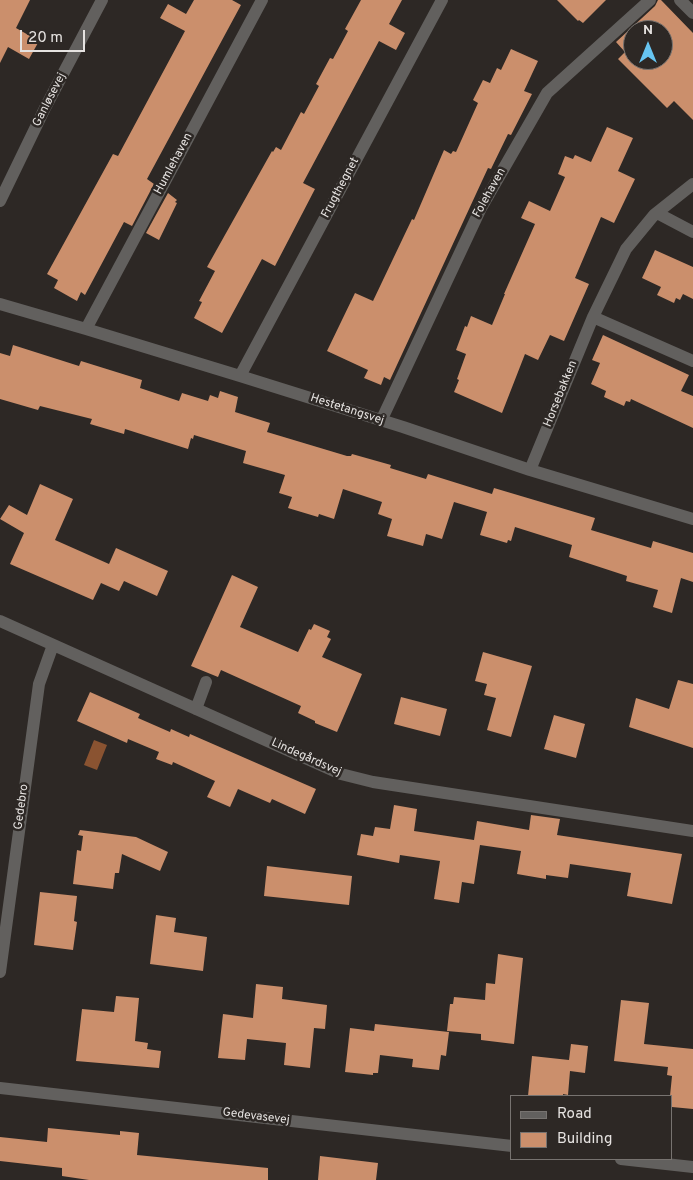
<!DOCTYPE html>
<html>
<head>
<meta charset="utf-8">
<style>
	body { margin:0 }
	#map { position:relative; width:693px; height:1180px; overflow:hidden; background:#2d2825; font-family:Overpass,sans-serif }
	canvas { display:block }
	.legend { position:absolute; left:510px; top:1095px; width:162px; height:65px; box-sizing:border-box; background:#2d2825; border:1px solid #777370; margin:0; padding:6px 9px; list-style:none; font-size:15px; color:#e6e3e1 }
	.legend li { display:flex; align-items:center; gap:10px; height:25px }
	.legend b { width:25px; border:1px solid #777370 }
	.north { position:absolute; left:623px; top:20px; width:50px; height:50px; box-sizing:border-box; background:#2d2825; border:1px solid #777370; border-radius:50%; rotate:0deg; font-size:14px; font-weight:700; line-height:20px; text-align:center; color:#e6e3e1 }
	.north::after { content:''; display:block; margin:auto; width:18px; height:22px; background:#67c4f0; clip-path:polygon(50% 0,100% 100%,50% 72%,0 100%) }
	.scale { position:absolute; left:20px; top:30px; width:65px; height:22px; box-sizing:border-box; border:2px solid #e6e3e1; border-top:0; padding-left:6px; font-size:15px; line-height:18px; white-space:nowrap; color:#e6e3e1; -webkit-text-stroke:4px #2d2825; paint-order:stroke }
</style>
</head>
<body>
<div id="map">
<canvas width="693" height="1180"></canvas>
<ul class="legend">
<li><b style="height:6px;background:#62605e"></b>Road</li>
<li><b style="height:14px;background:#cb8f6c"></b>Building</li>
</ul>
<div class="north">N</div>
<div class="scale">20 m</div>
</div>
<script>
const context = document.querySelector('canvas').getContext('2d');
context.lineJoin = 'round';
function fill(path, color) { context.fillStyle = color; context.fill(path, 'evenodd'); }
function strokePath(path, color, width, dash) { context.strokeStyle = color; context.lineWidth = width; context.lineCap = dash ? 'butt' : 'round'; context.setLineDash(dash || []); context.stroke(path); }
function write(font, color, halo, rows, align = 'center') {
  context.font = font + ' Overpass,sans-serif'; context.lineWidth = 5; context.setLineDash([]); context.textBaseline = 'middle'; context.strokeStyle = halo; context.fillStyle = color; for (const [text, x, y, turn = 0] of rows) {
    context.save(); context.translate(x, y); context.rotate((+turn || 0) * Math.PI / 180); context.textAlign = isNaN(turn) ? turn : align; if (halo) context.strokeText(text, 0, 0); context.fillText(text, 0, 0); context.restore();
  }
}
fill(new Path2D(`
	M94 740 107 745 97 770 84 765Z`), '#8a5331');
fill(new Path2D(`
	M0 0H30L16 28 39 41 29 59 8 47 0 63Z
	M194 0H232L241 5 147 179 154 184 132 226 124 222 85 295 81 292 77 301 54 288 58 280 47 274 113 154 118 156 185 31 160 18 168 4 186 14Z
	M361 0H402L389 24 405 33 396 50 379 41 303 183 315 189 275 266 262 259 222 333 194 318 202 302 199 301 215 271 207 267 272 151 273 152 276 147 281 150 301 112 304 114 319 86 316 84 330 58 333 59 348 31 345 29Z
	M557 0H606L583 23 579 20 578 21Z
	M658 0H661L693 33V120L674 101 667 108 618 59 625 52 616 42 655 6ZM633 30H663V60H633Z
	M511 49 538 61 524 91 532 94 511 135 508 134 491 169 488 168 390 380 384 377 381 385 364 378 368 370 327 351 355 293 373 301 412 219 414 220 444 150 451 154 453 151 456 152 478 103 473 100 483 80 490 83 497 68 501 70Z
	M607 127 633 138 618 171 635 179 614 223 601 217 575 278 589 284 564 341 550 335 538 360 525 354 502 413 454 392 459 380 457 379 466 354 456 350 465 326 467 327 471 316 492 325 505 294H504L535 224 521 218 529 201 550 211 565 177 558 174 565 156 573 159 575 155 591 162Z
	M168 193 177 200 175 202 177 203 159 240 146 233Z
	M655 250 693 267V299L683 294 680 300 676 298 674 303 657 295 661 287 642 278Z
	M603 335 689 375 681 391 693 396V428L631 399 630 402 626 401 624 406 604 397 606 391 591 384 600 363 592 360Z
	M13 345 79 366 81 361 142 380 140 388 179 401 182 393 208 401 210 395 218 398 220 391 238 397 235 412 270 423 267 432 347 456H351L352 454 391 465 390 468 426 479 428 474 492 494 494 488 595 518 591 530 651 548 653 541 693 553V582L681 578 672 613 653 607 658 590 626 581 627 576 569 557 572 545 515 527 511 541 508 540 507 543 480 535 487 512 454 502 442 539 426 534 423 546 387 536 392 519 378 514 382 502 343 489 334 519 319 514 318 517 288 508 292 497 279 493 285 475 243 463 246 451 194 435 193 439 191 438 188 449 125 429 124 434 90 424 92 419 40 406 38 410 0 399V353L10 356Z
	M40 484 73 499 55 540 109 564 116 548 168 571 157 596 124 581 119 591 101 583 93 600 10 564 24 533 0 519 9 505 27 515Z
	M232 575 258 587 240 627 298 652 309 629 311 630 314 624 330 631 327 637 331 639 322 657 362 674 337 732 315 723V721L298 713 301 706 221 670 218 677 191 666Z
	M483 652 532 666 511 737 487 730 496 698 484 695 487 684 475 681Z
	M678 680 693 684V748L629 727 636 698 669 709Z
	M90 692 140 714 138 718 170 732 171 729 189 737 190 734 316 789 305 814 272 799 270 803 238 789 230 807 207 797 215 781 173 762 172 765 156 759 159 752 128 739 127 743 77 721Z
	M401 697 447 709 440 736 394 724Z
	M554 715 585 724 576 758 544 749Z
	M394 805 417 809 414 831 474 840 477 821 529 830 531 815 560 819 557 835 682 854 672 904 627 896 631 873 570 864 568 878 546 875V879L517 874 521 851 480 845 474 884 462 882 459 903 434 899 440 861 400 855 399 863 357 855 361 834 373 836 375 827 390 829Z
	M80 830 136 837 168 852 160 871 122 854 119 873H115L113 889 73 884 77 850 81 851 83 836 78 835Z
	M267 866 352 876 349 905 264 896Z
	M40 892 77 896 74 921 77 922 73 950 34 945Z
	M156 915 176 918 174 932 207 937 203 971 150 964Z
	M498 954 523 958 514 1044 481 1040V1034L447 1031 450 1004H453L454 997 485 1000 486 983 495 984Z
	M256 984 283 987 282 999 327 1005 325 1029 314 1028 310 1068 284 1065 286 1043 247 1039 245 1060 218 1058 223 1014 253 1018Z
	M116 996 139 998 135 1041 148 1043 147 1049 161 1051 159 1068 76 1061 82 1009 114 1012Z
	M621 1000 649 1003 644 1044 693 1049V1109L672 1107V1096H670L672 1076 667 1075 668 1067 614 1061Z
	M375 1024 449 1032 446 1056 441 1055 439 1070 412 1067 413 1059 380 1055 378 1073H373V1075L345 1072 350 1028 374 1031Z
	M571 1044 588 1046 585 1073 570 1071 568 1095 563 1094V1096H528L532 1056 569 1060Z
	M48 1128 120 1135V1131L139 1133 137 1155 268 1168V1180H89L62 1176V1168L0 1161V1137L47 1142Z
	M320 1156 378 1163 376 1180H318Z`), '#cb8f6c');
strokePath(new Path2D(`
	M680 0 693 13
	M0 201 45 108 102 0
	M657 213 693 232
	M0 304 86 329 240 376 403 427 530 470 693 519
	M593 317 693 361
	M86 329 262 0
	M240 376 442 0
	M381 421 481 208 547 93 650 0
	M530 470 593 317 626 249 654 215 693 184
	M0 621 341 774 373 782 693 831
	M196 709 206 682
	M0 972 39 684 53 645
	M0 1088 512 1146
	M621 1159 693 1167`), '#62605e', 12);
write('12px', '#e6e3e1', '#2d2825', [
	["Ganløsevej",50,100,-63],
	["Humlehaven",174,164,-62],
	["Frugthegnet",341,188,-62],
	["Folehaven",490,193,-61],
	["Horsebakken",561,394,-68],
	["Hestetangsvej",347,410,18],
	["Lindegårdsvej",306,758,24],
	["Gedebro",22,807,-82],
	["Gedevasevej",256,1117,7]
]);
</script>
</body>
</html>
